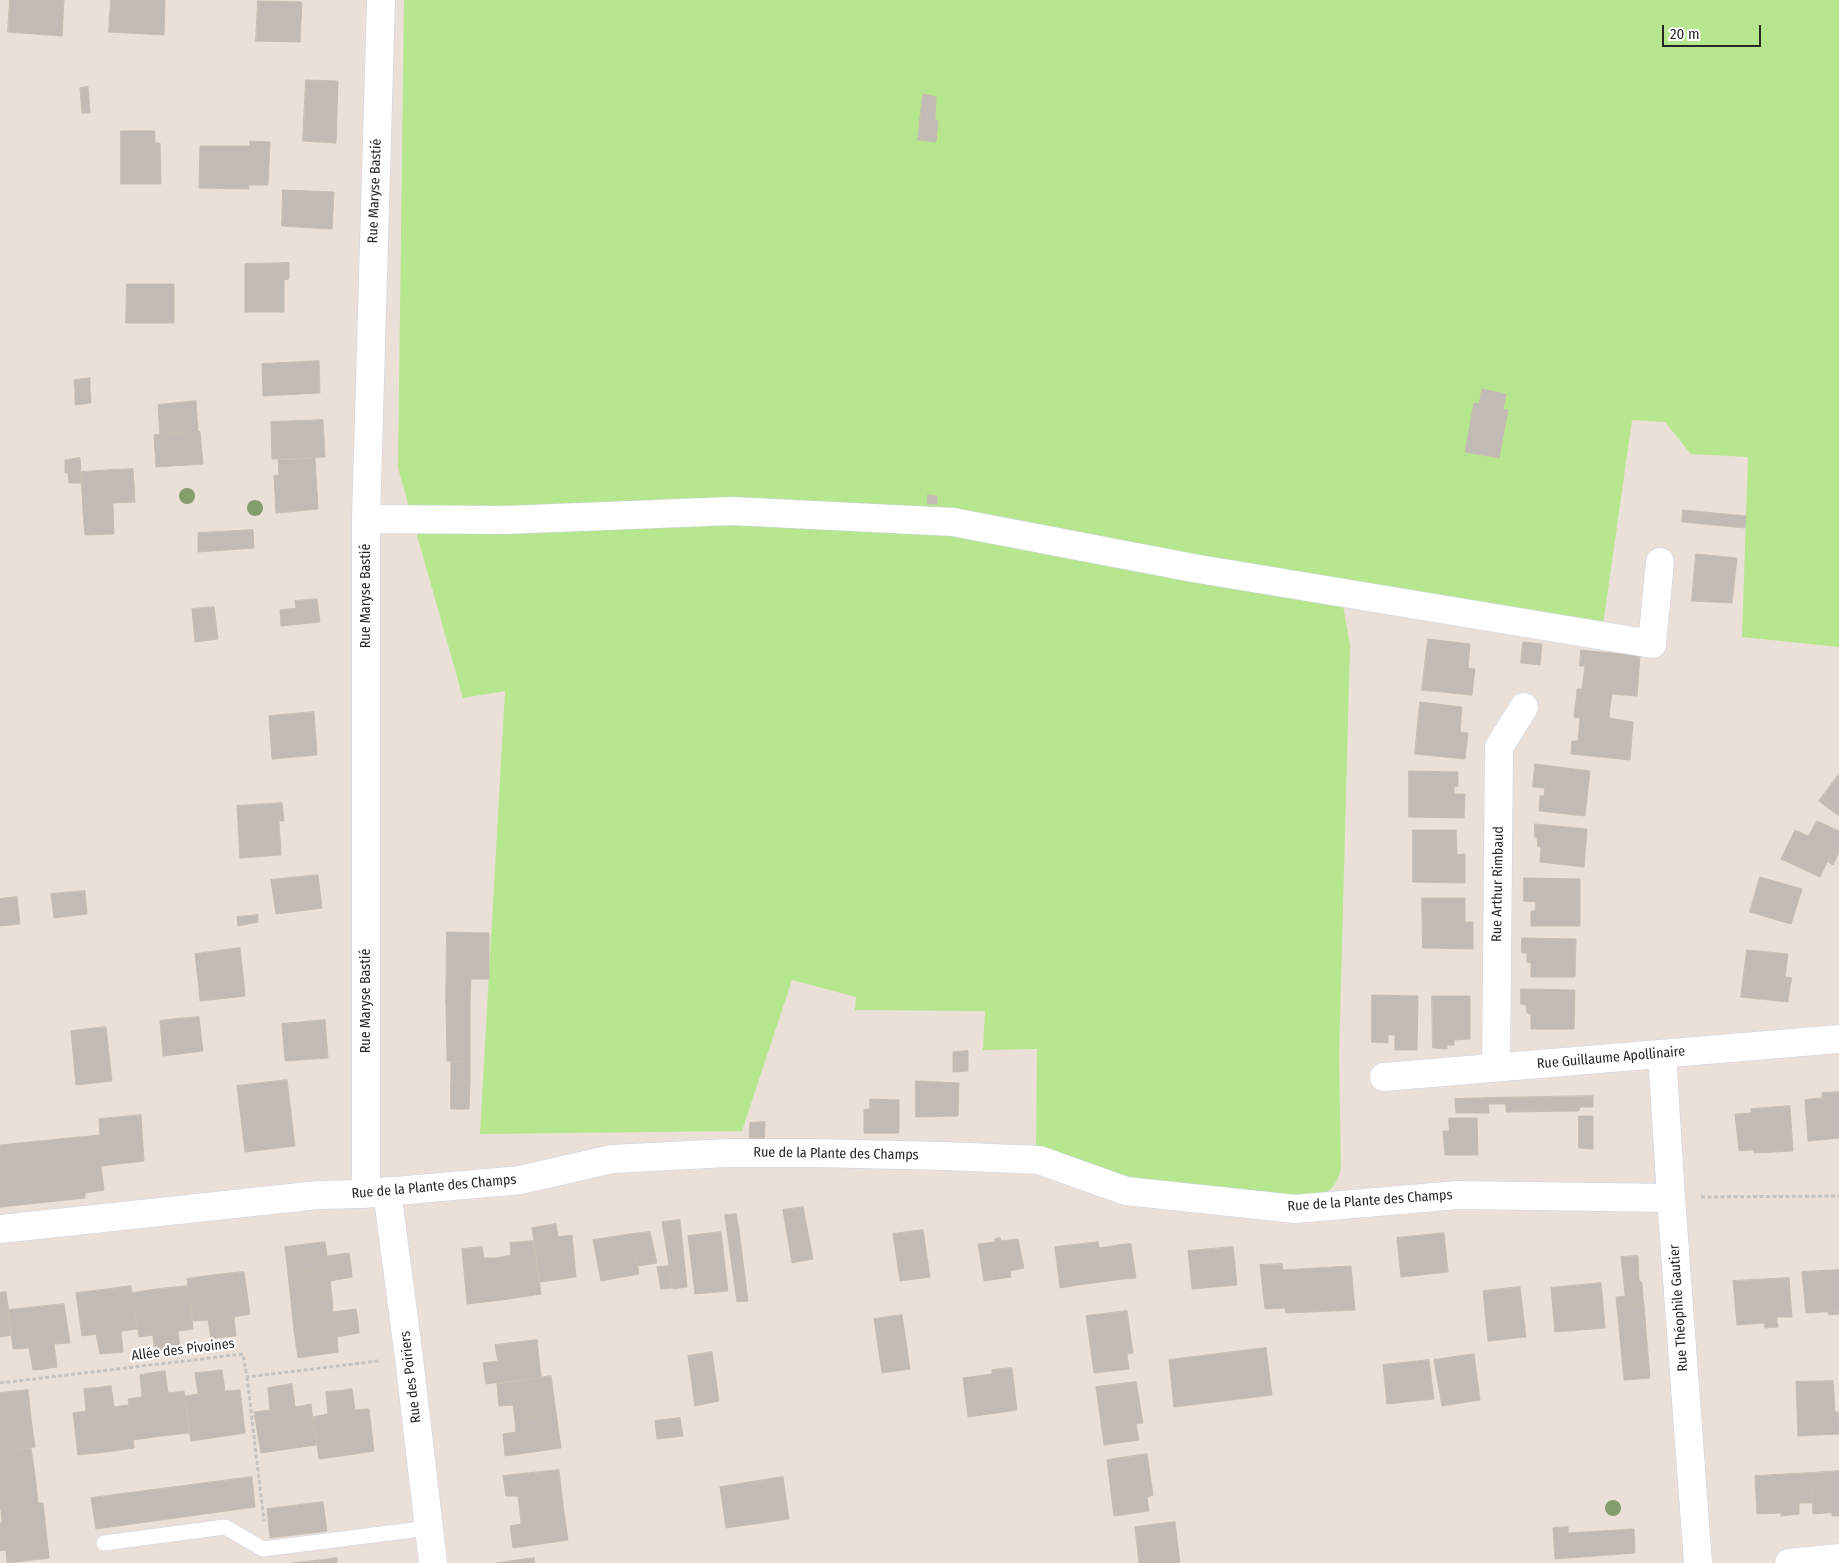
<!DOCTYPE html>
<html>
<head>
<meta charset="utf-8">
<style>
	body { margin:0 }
	#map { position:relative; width:1839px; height:1563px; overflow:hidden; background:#ebe0d7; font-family:"Fira Sans Condensed",sans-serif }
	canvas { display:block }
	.scale { position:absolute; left:1662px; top:25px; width:99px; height:22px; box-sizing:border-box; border:2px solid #272727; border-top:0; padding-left:6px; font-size:15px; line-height:18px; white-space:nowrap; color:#272727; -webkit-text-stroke:4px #fff; paint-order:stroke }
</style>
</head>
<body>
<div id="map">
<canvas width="1839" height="1563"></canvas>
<div class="scale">20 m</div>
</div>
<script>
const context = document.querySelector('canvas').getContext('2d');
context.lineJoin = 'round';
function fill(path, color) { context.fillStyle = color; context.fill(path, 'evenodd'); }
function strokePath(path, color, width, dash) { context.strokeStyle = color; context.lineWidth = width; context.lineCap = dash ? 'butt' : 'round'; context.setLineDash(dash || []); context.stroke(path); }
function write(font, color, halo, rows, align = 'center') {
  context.font = font + ' "Fira Sans Condensed",sans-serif'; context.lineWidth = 4.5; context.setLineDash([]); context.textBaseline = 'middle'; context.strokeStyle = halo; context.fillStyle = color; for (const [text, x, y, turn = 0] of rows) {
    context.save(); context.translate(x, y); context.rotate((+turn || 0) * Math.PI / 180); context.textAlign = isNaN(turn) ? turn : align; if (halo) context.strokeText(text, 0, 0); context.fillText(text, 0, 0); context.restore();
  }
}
fill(new Path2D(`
	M404 0H1839V647L1742 637 1748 457 1691 454 1665 422 1632 420 1603 625 1340 589 1350 645 1339 1057 1341 1169C1337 1185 1330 1192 1315 1198L1136 1179 1108 1172 1036 1149 1037 1049 983 1050 985 1011 855 1010 856 997 792 980 742 1131 480 1134 505 691 463 698 398 468Z`), '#b6e68e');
const building = new Path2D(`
	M10 0H64L62 36 8 32Z
	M111 0H165L164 35 109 32Z
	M258 1 302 2 300 42 256 41Z
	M306 80 338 81 336 143 303 141Z
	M88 87 90 113H82L80 88Z
	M923 94 936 97 935 121 938 120 936 142 918 140Z
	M121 131H152V184H121Z
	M152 131H155V143H160L161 184H152Z
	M250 141 270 142 268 185H248L249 189 199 188 200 146H250Z
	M283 190 334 192 332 229 282 226Z
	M289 263V279L284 280V312H245V264Z
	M127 284H174V323H126Z
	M319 361 320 393 263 396 262 364Z
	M90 378V389L75 391 74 380Z
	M90 389 91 403 75 405V391Z
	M1482 389 1506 394 1503 409 1508 410 1499 458 1465 452 1474 403 1479 404Z
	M196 401 198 432 160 435 158 405Z
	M323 420 325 457 272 459 271 422Z
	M200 432 203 464 156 467 154 435Z
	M80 458 81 472 65 473V460Z
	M315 458 318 509 288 512 286 474 279 475 278 460Z
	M133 469 135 502 113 503 111 470Z
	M111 470 113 509 83 511 81 472Z
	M81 472V483H69L68 473Z
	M286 474 288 512 276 513 274 476Z
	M928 495 937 496V504H928Z
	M113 509 114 534 85 535 83 511Z
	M1683 510 1746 516 1745 528 1682 522Z
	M253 530 254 548 198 552V533Z
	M1696 554 1737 558 1732 603 1692 601Z
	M317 599 320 622 281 626 280 610 296 608 295 601Z
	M214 607 218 639 195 642 192 609Z
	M1428 639 1470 644 1468 668 1475 669 1472 695 1422 690Z
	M1523 642 1542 644 1540 665 1521 663Z
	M1581 650 1640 656 1637 696 1612 694 1610 706 1576 702 1577 689H1582L1585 666H1580Z
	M1420 702 1462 707 1460 732 1468 733 1465 759 1415 754Z
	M1576 702 1610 706 1609 718 1633 722 1630 760 1571 754 1572 741H1578L1580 718 1574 717Z
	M314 712 317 755 272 759 269 716Z
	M1535 764 1590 771 1585 816 1539 811 1540 796H1544L1545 788 1533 787Z
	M1409 771 1458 772V786L1454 787V794H1465L1464 818 1409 817Z
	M1839 774V816L1819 801Z
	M282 803 284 821H279L281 855 240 858 237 806Z
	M1817 821 1839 831V852L1833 850 1820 877 1781 859 1795 830 1808 836Z
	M1535 824 1587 829 1584 867 1540 862 1541 847H1538L1537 838 1535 837Z
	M1413 830H1456L1457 855 1465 854V883L1413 882Z
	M1833 850 1839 852 1833 865 1828 862Z
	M318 875 322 908 276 914 271 880Z
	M1760 877 1802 889 1791 924 1750 912Z
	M1524 878 1580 879V926H1531V911H1535L1536 902 1524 901Z
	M85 891 87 914 54 918 51 894Z
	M17 897 20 924 0 926V899Z
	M1422 898H1465V922H1473V949L1423 948Z
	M258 915V922L238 926 237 917Z
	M447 932 489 933V979H471L470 1003 446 1004Z
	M1522 938 1576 939 1575 977H1531V963L1527 962V953H1522Z
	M240 948 244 984 199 989 195 954Z
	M1747 950 1788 954 1784 985 1790 986 1788 1002 1741 997Z
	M1785 977 1792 978 1790 986 1784 985Z
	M244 984 245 996 200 1001 199 989Z
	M1521 989 1575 990 1574 1029H1531V1014L1527 1013 1526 1005 1521 1004Z
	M1372 995 1418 996 1417 1050H1395V1035H1388V1043L1372 1042Z
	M1432 996H1470V1039L1454 1040V1045H1447V1049L1433 1048Z
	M470 1003V1061H447L446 1004Z
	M199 1017 203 1051 179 1054 176 1019Z
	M176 1019 179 1054 163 1056 160 1021Z
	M325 1020 328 1058 285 1061 282 1024Z
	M106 1027 112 1081 76 1085 71 1031Z
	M968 1051V1071L953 1072V1052Z
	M470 1061V1082H451V1062Z
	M287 1080 295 1146 245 1152 237 1086Z
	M916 1081 959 1083 958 1116 916 1117Z
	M451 1082H470L469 1109H451Z
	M1839 1092V1098H1822V1093Z
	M1593 1096V1107H1580L1579 1111 1506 1112V1104H1489L1488 1098Z
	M1488 1098 1489 1113H1456L1455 1099Z
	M1822 1098H1839V1138L1808 1141 1805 1100Z
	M870 1099 899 1100V1133H864V1116H870Z
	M1790 1106 1793 1151 1754 1153 1753 1150 1739 1151 1735 1114 1751 1113V1109Z
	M870 1109V1116H864V1110Z
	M141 1115 144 1161 101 1166 104 1190 85 1193V1198L0 1207V1145L100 1135 99 1119Z
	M1579 1116H1593V1149L1579 1148Z
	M1449 1118H1477L1478 1155H1445L1443 1131H1449Z
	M765 1122 764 1144H749L750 1123Z
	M803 1207 813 1259 792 1263 783 1210Z
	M736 1214 739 1230 727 1231 725 1215Z
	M680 1220 687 1287 673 1289 662 1222Z
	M556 1224 558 1237 572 1235 576 1277 540 1282 532 1228Z
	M739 1230 748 1301 737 1302 727 1231Z
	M923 1230 930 1277 900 1281 893 1234Z
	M650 1232 657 1263 637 1266 632 1234Z
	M721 1232 728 1291 695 1294 688 1236Z
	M1444 1233 1448 1272 1401 1277 1397 1238Z
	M632 1234 639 1274 601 1281 593 1240Z
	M1000 1238 1001 1241 1018 1239 1024 1268 1010 1271 1011 1277 984 1281 978 1244 995 1242V1239Z
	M533 1241 541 1294 502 1300 497 1258 511 1255 510 1243Z
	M325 1242 327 1256 349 1253 351 1265 288 1274 285 1247Z
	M1098 1242 1099 1248 1119 1245 1123 1279 1071 1286 1065 1246Z
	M1131 1244 1136 1278 1123 1279 1119 1245Z
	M1065 1246 1071 1286 1060 1288 1055 1247Z
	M482 1247 484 1258H497L502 1300 467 1304 462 1249Z
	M1233 1247 1237 1285 1192 1289 1188 1251Z
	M1638 1256 1639 1280 1642 1283 1643 1299 1631 1301 1630 1283H1624L1621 1257Z
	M1282 1264 1283 1270 1351 1266 1355 1310 1286 1313 1285 1308 1265 1309 1260 1265Z
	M351 1265 352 1277 330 1281 332 1296 291 1302 288 1274Z
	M669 1266 672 1288 661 1289 657 1267Z
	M1839 1270V1311L1806 1313 1802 1272Z
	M244 1272 250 1314 234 1317 236 1336 223 1337 215 1275Z
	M215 1275 223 1337 211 1339 208 1320 193 1321 187 1279Z
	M1789 1278 1792 1317H1777V1322L1737 1325 1733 1281Z
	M1601 1283 1605 1328 1555 1332 1551 1288Z
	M1624 1283H1630L1631 1301 1643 1299 1644 1305 1617 1307 1616 1297 1625 1296Z
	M131 1286 137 1329 121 1331 123 1352 111 1353 102 1290Z
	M188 1286 193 1329 178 1331 180 1350 166 1352 159 1289Z
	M1520 1287 1526 1337 1488 1341 1483 1291Z
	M159 1289 166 1352 155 1353 153 1335 139 1337 132 1293Z
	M102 1290 111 1353 100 1354 96 1334 82 1336 76 1293Z
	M6 1292 12 1335 0 1337V1293Z
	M332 1296 333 1312 356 1309 358 1321 294 1331 291 1302Z
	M64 1304 70 1343 54 1344 57 1367 44 1369 36 1307Z
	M1642 1305H1644L1645 1318 1641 1312Z
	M1642 1305 1641 1312 1645 1318 1650 1378 1624 1380 1617 1307Z
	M36 1307 44 1369 33 1370 29 1348 13 1349 8 1310Z
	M1127 1311 1133 1353 1127 1354 1129 1369 1094 1373 1086 1316Z
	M1828 1311H1839V1314L1829 1315Z
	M902 1315 910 1369 882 1373 874 1319Z
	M358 1321 359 1333 337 1337 338 1352 298 1358 294 1331Z
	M1777 1322 1778 1327 1765 1328 1764 1323Z
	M537 1340 541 1377 486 1384 483 1363 498 1361 495 1345Z
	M1266 1348 1272 1395 1174 1407 1169 1360Z
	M712 1352 719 1401 695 1406 688 1356Z
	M1474 1354 1480 1400 1442 1406 1434 1360Z
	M1429 1360 1434 1399 1387 1404 1383 1365Z
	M1012 1368 1017 1410 968 1417 963 1378 992 1374V1370Z
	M222 1370 225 1391 240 1390 245 1433 218 1437 209 1372Z
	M165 1371 168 1393 184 1391 189 1433 161 1436 153 1373Z
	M209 1372 218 1437 191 1441 185 1396 198 1394 195 1373Z
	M153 1373 161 1436 133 1440 128 1399 142 1397 140 1375Z
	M551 1376 556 1413 515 1420 513 1405 499 1406 497 1384Z
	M1833 1381 1835 1412H1838L1839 1434 1798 1436 1796 1382Z
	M1136 1382 1143 1423 1136 1424 1139 1440 1104 1445 1096 1387Z
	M292 1384 295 1407 311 1404 316 1445 288 1449 280 1386Z
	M111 1386 114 1407 129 1405 134 1448 106 1452 97 1388Z
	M280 1386 288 1449 261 1453 254 1412 270 1410 268 1388Z
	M97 1388 106 1452 78 1455 73 1413 86 1411 84 1389Z
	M352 1389 355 1410 369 1409 374 1451 348 1455 340 1391Z
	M28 1390 31 1418 0 1422V1393Z
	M340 1391 348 1455 319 1459 313 1417 328 1414 326 1392Z
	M556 1413 561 1448 505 1456 503 1434 516 1432 515 1420Z
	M31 1418 35 1447 0 1451V1422Z
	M680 1418 683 1436 657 1439 655 1421Z
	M31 1448 35 1475 0 1480V1451Z
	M1147 1454 1153 1495 1147 1497 1149 1511 1114 1516 1107 1460Z
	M559 1470 563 1505 520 1512 518 1496H506L503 1476Z
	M1839 1471V1512L1813 1514 1811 1473Z
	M1811 1473 1813 1503H1799V1514L1781 1516V1513L1757 1514 1755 1476Z
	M35 1475 38 1503 0 1509V1480Z
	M252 1477 255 1507 96 1529 91 1498Z
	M783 1477 789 1519 726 1528 720 1487Z
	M323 1502 327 1531 270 1538 267 1509Z
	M38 1503H43L46 1530 0 1536V1523H2L1 1509Z
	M563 1505 568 1540 513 1548 510 1526 521 1524 520 1512Z
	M1839 1512V1516H1832V1513Z
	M1175 1522 1180 1563H1139L1135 1527Z
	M1568 1527V1533L1634 1529 1635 1553 1555 1559 1553 1528Z
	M46 1530 49 1558 7 1563 6 1550 0 1551V1536Z
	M337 1558V1563H315V1561Z
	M534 1558 535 1563H496Z
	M315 1561V1563H292Z`);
fill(building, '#c2bab4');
strokePath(building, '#c6bcb1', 1);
const service = new Path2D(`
	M104 1543 225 1527 263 1549 429 1528`);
const minor = new Path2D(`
	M366 519 505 520 732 511 953 522 1193 568 1652 644 1660 562
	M1662 1054 1671 1198 1698 1563
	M1496 1067 1499 747 1524 707
	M1384 1077 1839 1039
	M387 1191 409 1358 433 1563
	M366 1193V519L381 0
	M0 1229 318 1195 363 1194 520 1180 612 1159 727 1153H813L945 1156 1039 1160 1126 1191 1295 1209 1458 1195 1671 1198
	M1789 1563 1839 1558`);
strokePath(service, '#ccd2e2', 16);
strokePath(minor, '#ccd2e2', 29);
strokePath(new Path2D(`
	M1701 1197 1839 1196
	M247 1377 264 1521
	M0 1383 243 1354 247 1377 379 1361`), '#c3c3c3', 3, [4, 2.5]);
strokePath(service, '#fff', 15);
strokePath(minor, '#fff', 28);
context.fillStyle = '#839d6c';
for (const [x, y] of [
	[187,496],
	[255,508],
	[1613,1508]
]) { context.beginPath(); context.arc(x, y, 8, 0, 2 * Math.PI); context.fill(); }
write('14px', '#272727', '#fff', [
	["Rue Maryse Bastié",375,191,-88],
	["Rue Maryse Bastié",366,596,-90],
	["Rue Arthur Rimbaud",1498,884,-89],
	["Rue Maryse Bastié",366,1001,-90],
	["Rue Guillaume Apollinaire",1611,1058,-5],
	["Rue de la Plante des Champs",836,1154,1],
	["Rue de la Plante des Champs",434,1187,-5],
	["Rue de la Plante des Champs",1370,1201,-4],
	["Rue Théophile Gautier",1679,1308,-94],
	["Allée des Pivoines",183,1350,-7],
	["Rue des Poiriers",411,1377,-97]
]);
</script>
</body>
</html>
